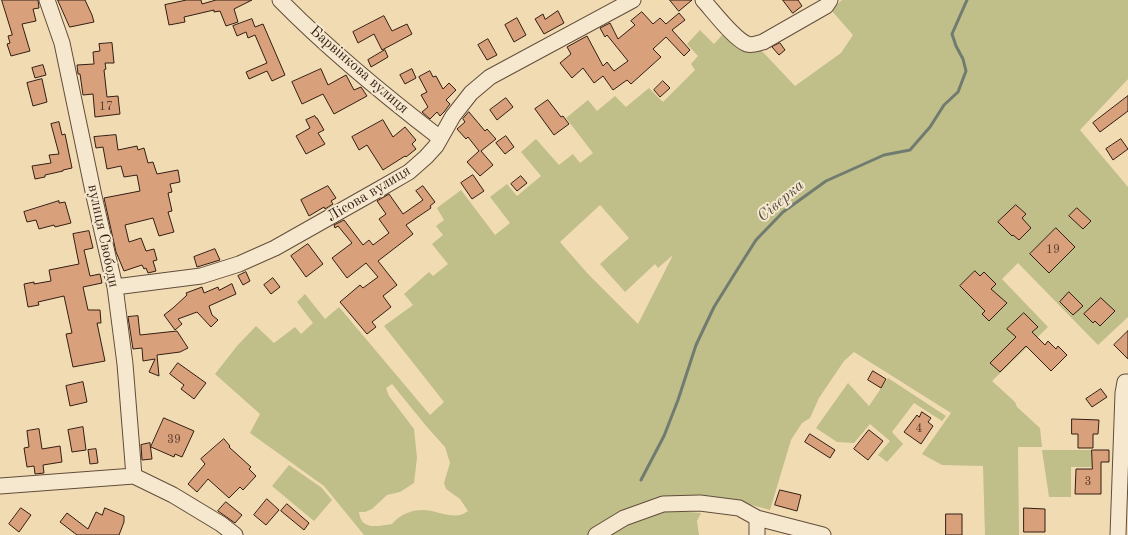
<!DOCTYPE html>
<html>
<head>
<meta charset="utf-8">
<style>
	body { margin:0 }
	canvas { display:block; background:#f1dbb3 }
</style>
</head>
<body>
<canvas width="1128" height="535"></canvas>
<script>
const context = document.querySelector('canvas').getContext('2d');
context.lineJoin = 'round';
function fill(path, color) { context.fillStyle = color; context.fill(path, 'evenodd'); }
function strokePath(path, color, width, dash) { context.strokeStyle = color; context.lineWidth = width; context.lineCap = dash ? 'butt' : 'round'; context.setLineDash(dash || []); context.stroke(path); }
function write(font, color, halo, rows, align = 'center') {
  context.font = font + ' "Old Standard TT",serif'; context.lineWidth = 4; context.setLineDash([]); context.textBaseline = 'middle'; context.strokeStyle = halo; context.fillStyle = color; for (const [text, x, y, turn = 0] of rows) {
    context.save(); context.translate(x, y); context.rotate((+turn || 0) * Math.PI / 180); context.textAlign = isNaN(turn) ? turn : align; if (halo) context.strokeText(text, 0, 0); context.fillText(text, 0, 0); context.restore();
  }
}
fill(new Path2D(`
	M842 0H1128V79L1080 130 1128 187V317L1098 345 1018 263 1002 279 1048 327 992 381 1015 402 1017 407 1040 428 1042 447H1018L1019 535H985L983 466 942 465 922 454 951 413 854 352 844 361 819 398 810 418 802 423 791 440 770 510 737 501 623 514 587 535H364L324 486 250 433 260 414 215 374 237 346 256 326 274 343 295 327 301 334 313 323 297 302 305 294 325 319 339 307 430 415 444 402 384 326 413 305 404 294 429 272 433 276 448 264 432 244 443 235 436 226 444 220 437 208 461 190 495 235 510 223 490 197 507 184 517 196 541 176 521 152 536 139 559 165 573 154 580 163 593 153 566 118 588 100 597 111 615 96 626 107 649 88 663 102 695 70 691 64 698 56 687 44 700 30 714 44 724 33 760 49 795 86 841 53 853 35 831 10ZM600 205 629 238 600 264 625 292 655 264 658 268 673 255 638 324 588 274 560 242ZM392 384 427 427 445 447 450 463 444 483 446 489 460 499 468 511C465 513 463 514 460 515 451 517 441 513 432 511 417 508 402 512 392 524 378 526 361 531 359 512H365L372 509 387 495 400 492 414 483 417 458 414 429 389 396 386 388Z
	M888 378 946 416 942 421 914 403 892 432 903 444 887 462 878 455 890 441 870 424 854 443 837 442 816 428 848 383 869 406Z
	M1042 450H1092L1097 467H1071V497H1049Z
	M289 465 322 488 332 500 314 521 272 486Z
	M663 510 701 513 697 521 699 535H609L627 524Z`), '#c0be89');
strokePath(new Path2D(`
	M641 480 664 436 678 400 696 345 714 307 737 270 756 240 783 212 826 181 884 155 910 150 930 127 944 105 958 92 966 71 963 59 956 46 952 34 967 0`), '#717c71', 3);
const building = new Path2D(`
	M2 0H38L39 8 33 9 36 21 22 24 30 51 11 56 7 44 10 43 8 36 12 35Z
	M58 0H85L92 15 94 22 70 27Z
	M187 0H201L202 4 216 0H252L234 9 238 22 226 26 220 11 214 12V10L184 17 185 22 169 25 165 5Z
	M670 0H692L679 11Z
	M783 0H798L802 6 793 13Z
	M558 11 564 23 544 34 535 19 543 14 545 19Z
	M642 12 653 24 660 18 666 24 679 13 685 20 672 30 690 50 684 56 666 37 653 49 661 57 631 84 627 80 613 90 603 76 594 83 583 68 572 78 560 63 571 54 567 47 587 36 603 66 607 62 614 71 628 61 607 35 605 37 600 28 610 23 618 39 635 25 631 21Z
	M384 16 392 31 407 24 412 34 382 50 374 34 358 43 353 32Z
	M517 18 526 35 514 42 505 25Z
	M252 19 255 27 263 24 285 75 272 81 267 71 249 79 246 72 267 63 255 35 248 38 246 32 237 36 233 26Z
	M488 39 497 55 487 60 478 45Z
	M112 43 114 63H105L106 69 104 70 107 97 118 96 120 114 95 117 93 94 83 95 80 74H78L77 65 94 64 93 52 100 51 99 44Z
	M780 43 785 50 779 55 772 47Z
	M385 50 388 57 371 67 368 60Z
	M43 65 46 75 35 78 32 68Z
	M321 69 328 85 346 75 354 90 361 87 367 96 334 114 323 94 302 104 292 82Z
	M412 69 416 78 405 84 400 75Z
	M430 71 433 77 436 76 443 89 449 83 456 90 446 100 450 104 444 112 440 116 437 112 430 119 422 112 428 107 421 95 427 92 419 77Z
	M42 79 47 102 33 106 27 83Z
	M663 81 670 88 660 97 654 90Z
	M1128 96V111L1100 132 1093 123Z
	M506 98 513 107 497 120 490 110Z
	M548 100 561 117 563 116 569 124 554 135 535 109Z
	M469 112 485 131 487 129 496 139 481 151 493 165 480 176 467 162 479 151 468 137 466 139 457 129 465 122 463 119Z
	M315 116 316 118H317L324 130 318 133 325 144 306 154 296 136 310 128 306 120Z
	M383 120 393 137 405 127 416 140 412 144 416 149 406 157 405 156 383 170 367 145 359 150 352 137Z
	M59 122 62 135 65 134 72 168 63 170V171L45 175V177L35 179 32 166 51 163 49 155 59 154 51 124Z
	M116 135 118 150 137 146 138 150 144 148 148 163 153 162 157 174 178 170 180 182 170 184 172 192 168 193 172 211 168 212 174 232 159 236 153 218 125 225 129 242 141 238 146 251 154 249 157 260 153 261 156 271 148 273 146 268 144 269 142 265 124 271 116 252 104 198 140 191 137 175 124 177 121 166 107 169 103 147 96 148 94 137Z
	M506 136 514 147 505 154 496 143Z
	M1121 139 1128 149 1113 160 1106 149Z
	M473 175 484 191 472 199 461 183Z
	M521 176 527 183 517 191 511 184Z
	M328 186 336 198 331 201 333 204 325 209 324 207 309 216 301 200Z
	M423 186 435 202 430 206 431 208 406 225 413 234 378 261 397 285 383 296 391 307 372 322 376 327 367 334 340 302 360 285 363 288 378 277 366 263 347 278 332 258 352 243 338 226 335 228 334 225 344 220 363 245 369 240 373 245 389 233 379 219 386 214 377 201 389 194 403 214 423 200 416 191Z
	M59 201V203L65 202 71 223 55 227 54 225 39 229 36 220 27 222 24 212Z
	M1016 205 1026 214 1022 218 1031 228 1019 240 1013 235 1012 236 998 222Z
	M1077 208 1091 221 1083 229 1069 216Z
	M1056 228 1075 247 1049 273 1030 254Z
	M89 231 93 248 84 250 90 276 100 274 102 283 83 287 88 310H100L101 323H97L105 361 73 367 66 334 72 333 64 296 38 302 39 305 28 307 24 284 34 282V284L51 281 49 270 79 264 73 234Z
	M308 244 323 264 306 277 291 256Z
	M215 249 220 260 197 267 194 257Z
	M975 271 980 276 984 272 996 284 991 289 1007 303 989 321 982 314 985 311 960 286Z
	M246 272 250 281 243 285 238 276Z
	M273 278 280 287 271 294 264 285Z
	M232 284 236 294 209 306 212 315 218 320 211 327 197 312 178 319 182 324 175 330 164 315 173 308 187 295 186 293 202 287 204 293 218 287 219 290Z
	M1069 292 1083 306 1073 315 1060 302Z
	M1101 298 1115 311 1100 326 1095 321 1093 323 1084 314Z
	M1024 313 1038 327 1032 332 1045 345 1048 341 1056 349 1058 346 1067 355 1051 371 1026 346 1000 372 990 363 1016 337 1007 329Z
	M138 316 140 335 177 331 188 348 180 352 157 355 159 376 149 372 155 359 143 361 142 348 133 349 128 317Z
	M1128 331V359L1114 345Z
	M178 363 206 383 194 399 181 389 184 385 170 374Z
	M873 371 886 379 881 388 868 380Z
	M83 382 87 402 70 406 66 386Z
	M1101 389 1107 397 1092 407 1086 399Z
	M922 412 931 418 928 422 933 426 921 444 904 432 917 415 919 417Z
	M164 418 194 431 182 457 175 454 174 457 151 447Z
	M1072 419 1099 420 1098 434H1093V448H1078V434H1072Z
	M83 427 86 450 72 452 68 430Z
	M39 429 42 449 60 446 62 462 43 465 44 473 35 474 34 466 27 467 24 448 29 447 27 431Z
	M869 430 883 441 868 460 854 449Z
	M810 434 835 450 830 458 805 442Z
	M224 439 230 446 229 447 251 467 249 469 256 476 243 490 240 487 229 498 208 479 197 492 188 484 205 464 201 459Z
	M150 443 152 459 142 460 141 445Z
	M96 449 98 463 90 464 88 450Z
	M1092 450H1109V462H1101V494H1075L1076 469H1092Z
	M780 490 801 495 797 511 775 505Z
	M267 499 279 510 266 525 254 515Z
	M226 502 242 515 235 523 218 511Z
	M287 504 309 523 304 530 281 511Z
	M21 508 31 515 19 532 9 524Z
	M105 508 124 516V522L119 535H77L60 522 67 513 88 529 96 512 102 515Z
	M1024 508 1045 509V532H1024Z
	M946 514H962V535H946Z`);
fill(building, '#d9a07c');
strokePath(building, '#331e13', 1);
const minor = new Path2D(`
	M47 0 62 43 94 196 115 287 125 364 134 476
	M280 0C329 50 384 95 440 138
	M703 0C713 11 734 39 747 44 752 46 758 43 763 42L826 6 830 0
	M115 287 201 276 239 264 275 248 383 187 409 172 426 157 436 146 453 116 471 93 490 77 633 0
	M0 486 134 476 173 495 221 524 235 535
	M596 535 624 518 663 504 700 503 739 508 757 518 823 535
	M757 535V518
	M1118 535 1123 393 1125 382H1128`);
strokePath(minor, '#624d3b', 17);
strokePath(minor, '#f6e8ce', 15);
write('12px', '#5c3e2d', null, [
	["17",106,107],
	["19",1053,250],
	["4",919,429],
	["39",174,440],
	["3",1088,482]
]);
write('15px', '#331e13', '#f6e8ce', [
	["Барвінкова вулиця",359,70,41],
	["Лісова вулиця",369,194,-31],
	["вулиця Свободи",103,236,78]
]);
write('italic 16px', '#524d42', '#f6e8ce', [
	["Сіверка",781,201,-40]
]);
</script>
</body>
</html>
